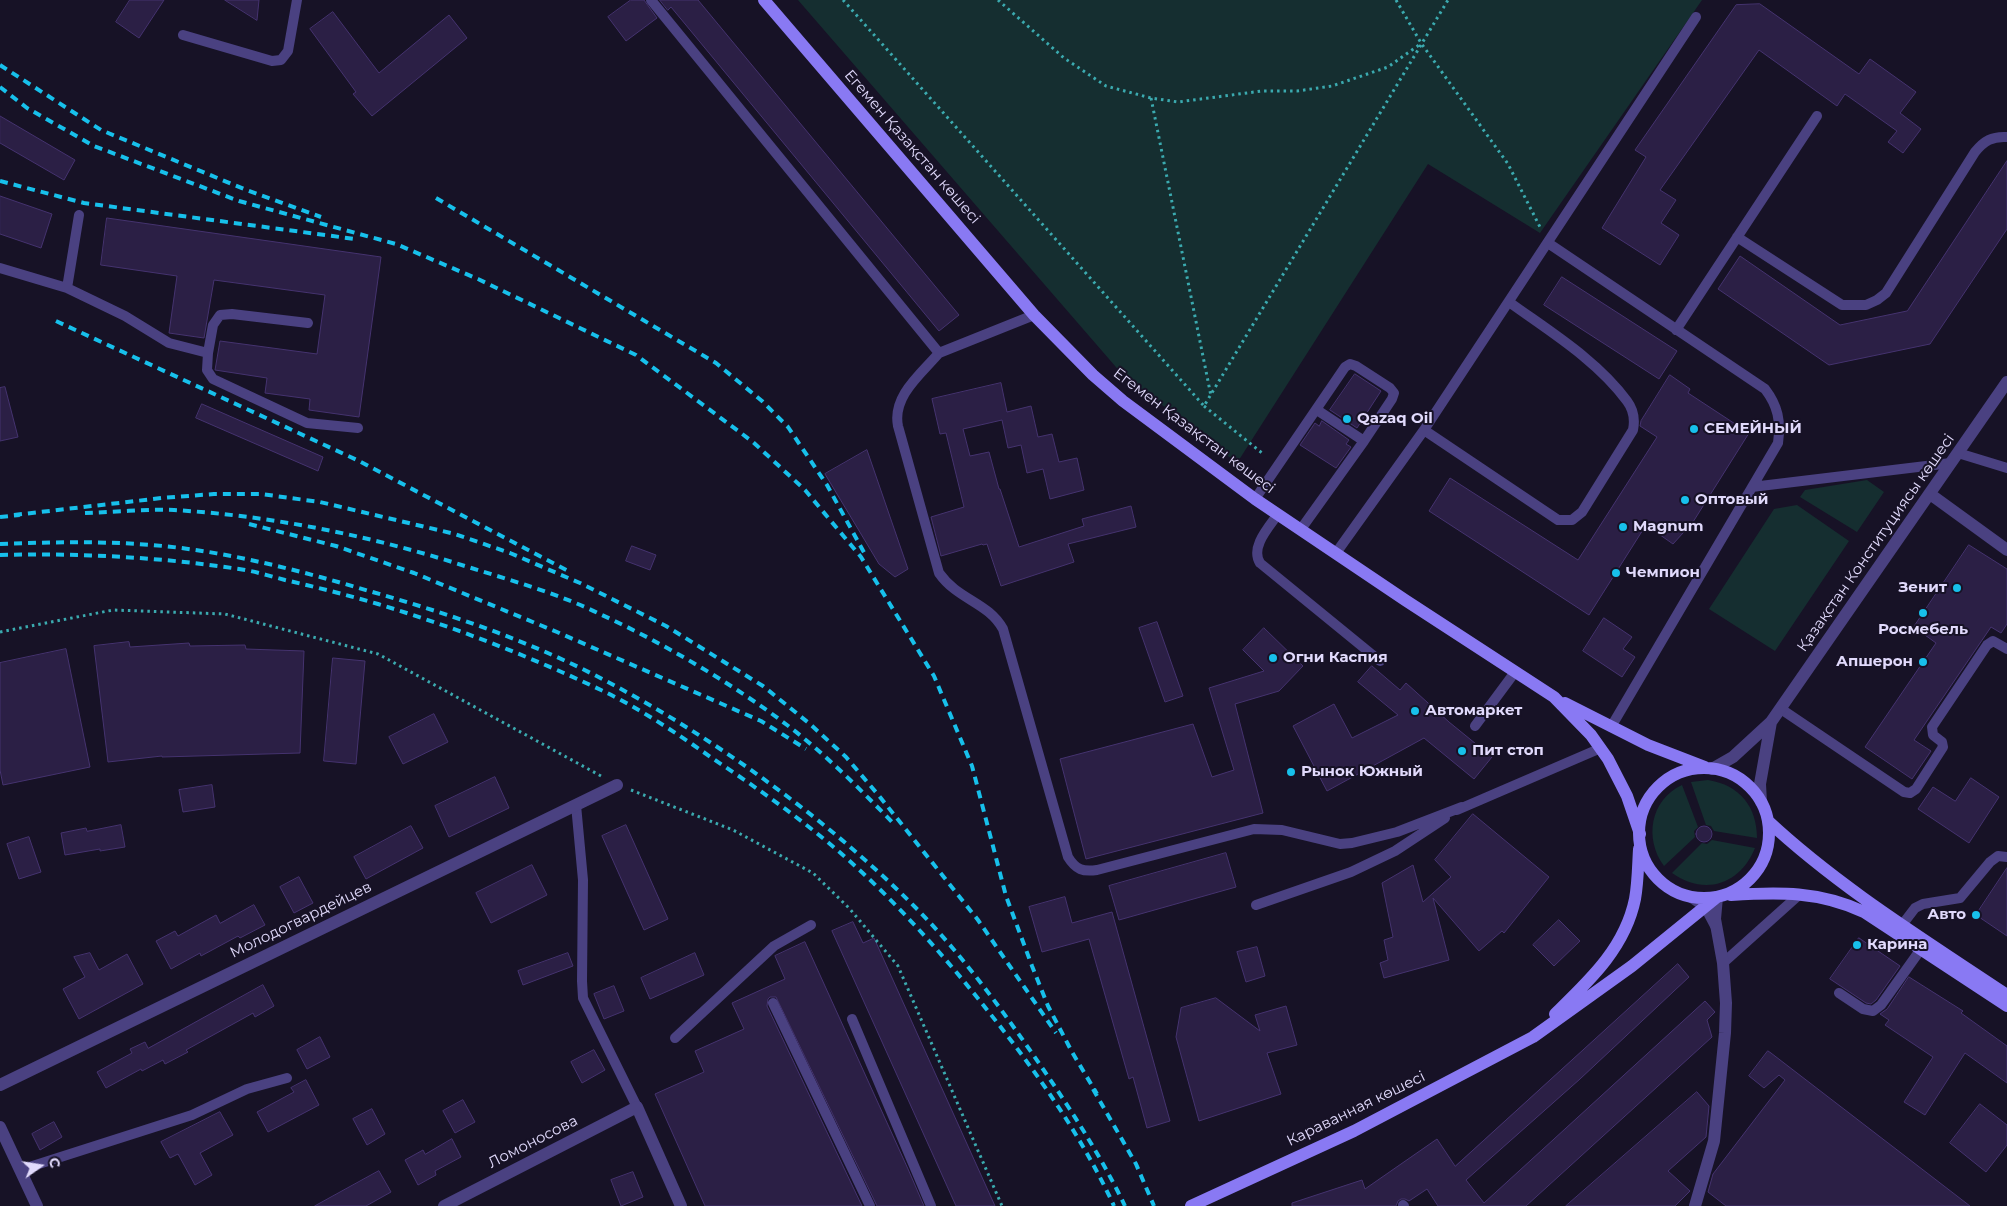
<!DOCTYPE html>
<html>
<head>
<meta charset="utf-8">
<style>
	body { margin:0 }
	#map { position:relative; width:2007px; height:1206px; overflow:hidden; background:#171226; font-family:Montserrat,sans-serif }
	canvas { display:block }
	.north { position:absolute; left:15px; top:1141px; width:50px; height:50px; -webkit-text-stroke:4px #171226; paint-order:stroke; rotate:77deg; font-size:14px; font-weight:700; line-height:20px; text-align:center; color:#e1dafc }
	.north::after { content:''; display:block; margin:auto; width:18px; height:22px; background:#e1dafc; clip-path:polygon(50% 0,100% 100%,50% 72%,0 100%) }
</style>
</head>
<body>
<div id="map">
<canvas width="2007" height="1206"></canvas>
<div class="north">С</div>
</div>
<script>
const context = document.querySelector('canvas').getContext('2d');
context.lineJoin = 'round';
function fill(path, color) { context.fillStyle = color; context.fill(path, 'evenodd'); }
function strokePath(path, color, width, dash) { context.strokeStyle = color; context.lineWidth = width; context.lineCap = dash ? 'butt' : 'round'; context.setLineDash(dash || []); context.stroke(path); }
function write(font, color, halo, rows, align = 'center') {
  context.font = font + ' Montserrat,sans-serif'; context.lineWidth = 4; context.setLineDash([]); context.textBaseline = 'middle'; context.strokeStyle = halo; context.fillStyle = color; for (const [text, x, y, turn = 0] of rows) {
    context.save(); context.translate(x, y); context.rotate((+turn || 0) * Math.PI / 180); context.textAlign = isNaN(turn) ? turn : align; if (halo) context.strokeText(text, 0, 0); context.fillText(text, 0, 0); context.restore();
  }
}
fill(new Path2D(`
	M798 0H1702L1540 233 1428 164 1237 463 1122 374Z
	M1867 480 1884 492 1857 532 1800 497 1805 490Z
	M1797 505 1849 541 1775 651 1709 609 1774 509Z
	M1708 780C1740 785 1757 807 1757 838L1714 831 1711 826 1706 825 1691 782Z
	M1682 785 1698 827 1694 831 1695 837 1664 866C1644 839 1650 800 1682 785Z
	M1712 840 1755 848C1740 885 1704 896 1672 873L1702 843 1707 844Z`), '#152e30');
const building = new Path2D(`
	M130 0H164L139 38 116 22Z
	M225 0H259L257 20Z
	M631 0H644L657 18 626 41 608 17Z
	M660 0H698L959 315 939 331 671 7 668 10Z
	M1760 4 1859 74 1870 59 1916 92 1900 113 1921 129 1903 153 1888 142 1897 131 1845 94 1837 106 1759 50 1660 190 1676 200 1661 223 1679 235 1660 265 1602 228 1646 157 1635 150 1736 5Z
	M333 12 379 73 449 15 467 38 372 116 353 94 356 92 310 29Z
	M0 116 75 160 64 180 0 143Z
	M2007 161V229L1930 344 1829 365 1718 289 1740 256 1840 325 1907 311Z
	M0 196 52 214 41 248 0 234Z
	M107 218 381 257 359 417 309 410 310 399 265 393 267 378 215 370 220 341 317 354 325 295 214 280 204 338 169 333 177 276 101 265Z
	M1562 277 1677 351 1659 379 1544 305Z
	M1355 374 1381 391 1357 428 1330 410Z
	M1670 375 1690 389 1688 393 1749 433 1693 522 1673 544 1646 525 1589 615 1429 511 1450 478 1578 560 1657 437 1640 426 1641 421Z
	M1001 383 1007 412 1031 406 1038 437 1052 434 1059 462 1077 458 1084 490 1050 499 1043 469 1027 473 1021 445 1008 448 1002 420 963 429 970 456 989 452 999 489H1000L1019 547 1084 526 1082 519 1131 506 1136 527 1068 544 1074 562 1001 586 987 544 983 545 982 544 941 556 931 517 964 507 946 433 940 434 932 399Z
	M5 387 18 437 0 441V388Z
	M202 404 323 457 318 471 196 418Z
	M1322 421 1349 440 1346 444 1351 447 1336 468 1300 445 1315 423 1319 426Z
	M867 450 908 569 895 577 879 564 825 474Z
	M1969 545 2007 569V624L2001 633 1991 627 1914 740 1931 751 1912 779 1865 747 1936 643 1914 627Z
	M632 546 656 555 650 570 626 561Z
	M1604 618 1632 637 1623 649 1635 657 1622 677 1583 651Z
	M1157 622 1183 696 1165 702 1139 628Z
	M1264 628 1303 666 1279 691 1235 704 1263 813 1086 859 1060 759 1193 724 1212 777 1234 770 1209 688 1264 671 1243 650Z
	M129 642 130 647 189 643 190 646 245 645 246 649 304 651 300 753 162 757V756L108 762 94 646Z
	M66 649 90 767 3 785 0 770V663Z
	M333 658 365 661 356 764 324 761Z
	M1372 666 1400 690 1406 683 1449 722 1492 757 1474 779 1424 738 1327 791 1293 726 1334 704 1352 738 1398 715 1358 682Z
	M434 714 448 742 403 764 389 737Z
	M495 777 509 808 449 837 435 806Z
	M1971 778 1999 797 1969 843 1918 809 1933 787 1955 801Z
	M212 785 215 807 183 812 179 790Z
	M1473 814 1549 877 1504 933 1502 931 1479 951 1433 898 1449 960 1384 978 1380 963 1388 960 1384 940 1393 937 1382 883 1413 865 1423 902 1451 877 1435 860Z
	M121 825 125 847 100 851V849L65 855 61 833 86 828 87 831Z
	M626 825 668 919 644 930 602 836Z
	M411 826 423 848 366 879 354 857Z
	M1696 834a8 8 0 1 1 16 0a8 8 0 1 1-16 0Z
	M29 837 41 872 19 879 7 844Z
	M1226 853 1236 887 1119 920 1109 886Z
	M532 865 547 895 491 923 476 893Z
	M2007 868V936L1976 915Z
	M299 877 313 903 294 913 280 887Z
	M1065 897 1072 923 1112 912 1170 1121 1147 1128 1133 1077 1129 1079 1089 939 1042 952 1029 907Z
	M254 905 265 925 240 938 238 936 201 956 200 953 171 969 156 941 175 931 178 936 216 915 220 923Z
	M1559 920 1580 941 1554 966 1533 945Z
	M853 922 863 943 874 938 995 1206H956L832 931Z
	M1859 938 1900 966 1876 1000 1871 1004 1866 1003 1830 979Z
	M805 942 908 1169 924 1206H877L776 997H770L768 999 767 1006 862 1206H705L655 1094 704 1072 695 1051 744 1029 732 1003 785 979 775 956Z
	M1257 947 1265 976 1246 982 1237 952Z
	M90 953 99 970 127 954 143 984 79 1019 63 989 85 977 74 957Z
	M568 953 573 966 523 985 518 971Z
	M695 953 704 975 650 999 641 978Z
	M1678 964 1689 977 1580 1079 1466 1180 1484 1203 1705 1001 1715 1012 1707 1020 1712 1037 1526 1206H1438L1427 1189 1409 1201 1405 1199H1401L1398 1201 1396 1206H1292V1203L1362 1180 1365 1189 1437 1139 1455 1166Z
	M1909 977 1963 1011 1961 1013 2007 1046V1083L1965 1053 1925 1115 1904 1102 1933 1057 1885 1025 1889 1020 1880 1014 1887 1009Z
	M263 985 274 1006 255 1017 253 1013 186 1050 188 1052 165 1064 163 1060 142 1071 141 1069 106 1088 97 1072 132 1053 130 1049 145 1042 148 1048Z
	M614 986 624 1011 604 1019 594 994Z
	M1216 998 1260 1031 1255 1015 1286 1006 1297 1045 1267 1053 1281 1094 1199 1121 1176 1037 1181 1008Z
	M320 1037 330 1057 307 1069 297 1050Z
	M594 1050 605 1070 582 1083 571 1062Z
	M1768 1051 1771 1053 1970 1206H1726L1708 1192 1713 1174 1785 1080 1779 1075 1764 1088 1749 1076Z
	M306 1080 319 1105 268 1132 257 1112 294 1092 291 1088Z
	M1697 1092 1709 1106 1706 1137 1668 1171 1690 1191 1675 1206H1566Z
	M463 1100 475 1122 455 1133 443 1111Z
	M1980 1104 2007 1125V1145L1986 1172 1950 1143Z
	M372 1109 385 1134 367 1145 353 1119Z
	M220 1112 233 1135 200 1153 212 1175 195 1185 178 1154 170 1158 161 1142Z
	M54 1122 62 1137 40 1150 32 1134Z
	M452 1139 461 1157 435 1171 436 1175 418 1185 405 1160 423 1150 425 1154Z
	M379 1171 391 1192 366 1206H315Z
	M633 1172 643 1197 621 1206 611 1180Z`);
fill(building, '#2b1f45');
strokePath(building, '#45336f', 1);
strokePath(new Path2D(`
	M843 0 1204 406 1448 0
	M998 0 1064 58 1106 86 1151 98 1178 102 1262 91H1297L1332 86 1388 67 1419 45
	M1396 0 1421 43 1508 164 1541 229
	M1151 98 1211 396
	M1204 406 1262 453
	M0 632 113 610 225 614 378 654 601 776
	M631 790 733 830 813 873 849 908 898 966 1002 1206`), '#3baaaf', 3, [2.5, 4]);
strokePath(new Path2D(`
	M651 0 939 353 1034 315
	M183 35 272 61 281 60 288 51 297 0
	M1737 237 1842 305H1866L1877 300 1886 293 1975 152C1984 141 1992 136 2007 137
	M1548 243 1765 389C1778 406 1781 421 1778 443L1611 727
	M0 268 67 288 125 316 169 343 208 353 213 325 220 315 232 314 308 323
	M67 288 79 215
	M1676 330 1817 116
	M208 353 207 370 213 379 307 423 358 428
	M939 353C921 374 892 396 898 426L939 573C958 600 988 602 1003 629L1068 857C1076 870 1083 872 1097 870L1254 829 1282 830 1340 844 1352 843 1397 832 1462 807
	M1424 430 1558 520H1572L1582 512 1633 430C1635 420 1633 409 1627 401 1597 360 1549 331 1509 302
	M1958 453 2007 468
	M1752 487 1951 463
	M1255 499 1345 367 1350 364 1356 366 1390 388 1394 393 1392 399 1364 441
	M1278 514C1269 527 1250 547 1260 563L1380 661
	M1301 529 1364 441 1317 410
	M1336 553 1424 430 1696 17
	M1781 709 1904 792 1910 793 1916 789 1943 747 1942 742 1933 735 1932 727 1987 645 1993 641 2007 649
	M1475 726 1515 672
	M576 805 583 880 582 981 583 998 637 1107
	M1457 810 1601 748
	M1690 897 1705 907 1715 926
	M1256 905 1351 872 1395 851 1445 818
	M1902 925 1915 908 1923 904 1960 898 1990 862 1998 856 2007 857
	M1723 963 1800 894
	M1839 993 1863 1009 1873 1011 1881 1005 1921 949
	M773 1003 870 1206
	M852 1019 931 1206
	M675 1038 774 946 811 925
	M20 1170 192 1115 247 1089 287 1078
	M1403 1205 1404 1206`), '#4a4181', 10);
strokePath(new Path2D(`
	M1930 494 2007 550
	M1712 769 1733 757 1771 722 2007 382
	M1761 802 1760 784 1771 722
	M0 1085 617 785
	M0 1127 37 1206
	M444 1206 637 1107 681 1206
	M1695 1206 1714 1141 1725 1033 1726 1003 1723 963 1715 919 1717 897`), '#4a4181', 12);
strokePath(new Path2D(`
	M764 0 1034 315 1093 375 1123 401 1255 499 1405 600 1554 697 1591 735 1608 759 1627 796 1640 834
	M1565 703 1648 745 1705 767
	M1639 833a65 65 0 1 1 130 0a65 65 0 1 1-130 0Z
	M1768 821C1840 888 1925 940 2007 995
	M1731 895C1779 892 1819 891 1864 912L2007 1006
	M1555 1014C1589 981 1625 948 1635 899 1638 883 1638 865 1639 849
	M1191 1206 1354 1131 1533 1037 1632 966 1717 897`), '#8979f3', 12);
strokePath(new Path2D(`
	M0 65 101 130 244 189 321 217
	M0 87 27 108 94 146 239 201 396 244 478 279 636 355 753 442 805 490 861 557 934 676 972 766 1006 896 1032 966 1048 1006 1072 1052 1097 1094
	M0 181 84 203 355 239
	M436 198 716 363 762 401 788 427 827 485 866 556
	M56 321 357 460 570 572
	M85 513C114 512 145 509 174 510 274 516 372 536 468 567 513 581 560 594 602 615 663 643 733 684 787 725 824 753 859 788 892 822
	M14 515 162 498 214 494H261L320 502 455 534 510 553 580 583 666 626 763 686 810 724 846 757 880 797 978 920 1056 1033
	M0 517 20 515
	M249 524 336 546 414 573 557 632 761 721 806 749
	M0 544C51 542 101 541 152 545 226 551 298 570 369 591 450 614 533 642 608 682 714 738 824 817 909 901 960 951 1003 1011 1043 1069 1073 1113 1102 1158 1125 1206
	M0 555C80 553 159 557 239 569 254 571 270 576 285 580 316 587 347 595 378 604 454 627 529 656 601 690 639 708 678 734 712 758 757 788 803 820 844 856 895 901 941 952 984 1006 1033 1067 1081 1134 1114 1206
	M1093 1089 1136 1164 1154 1206`), '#17c0eb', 4, [8, 6]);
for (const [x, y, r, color] of [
	[1347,419,5,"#17c0eb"],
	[1694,429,5,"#17c0eb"],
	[1685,500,5,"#17c0eb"],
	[1623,527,5,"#17c0eb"],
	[1616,573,5,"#17c0eb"],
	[1957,588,5,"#17c0eb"],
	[1923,613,5,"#17c0eb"],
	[1273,658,5,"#17c0eb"],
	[1923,662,5,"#17c0eb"],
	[1415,711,5,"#17c0eb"],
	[1462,751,5,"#17c0eb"],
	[1291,772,5,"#17c0eb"],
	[1976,915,5,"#17c0eb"],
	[1857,945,5,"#17c0eb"]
]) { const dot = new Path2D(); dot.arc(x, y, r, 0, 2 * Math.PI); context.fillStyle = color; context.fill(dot); strokePath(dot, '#171226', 2); }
write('15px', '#e1dafc', '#171226', [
	["Егемен Қазақстан көшесі",912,147,49],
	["Егемен Қазақстан көшесі",1194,431,37],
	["Қазақстан Конституциясы көшесі",1876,543,-55],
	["Молодогвардейцев",301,920,-26],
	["Караванная көшесі",1356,1109,-26],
	["Ломоносова",533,1142,-27]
]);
write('bold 15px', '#e1dafc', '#171226', [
	["Qazaq Oil",1357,419],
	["СЕМЕЙНЫЙ",1704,429],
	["Оптовый",1695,500],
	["Magnum",1633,527],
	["Чемпион",1626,573],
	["Зенит",1947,588,"right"],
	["Росмебель",1923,630,"center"],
	["Огни Каспия",1283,658],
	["Апшерон",1913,662,"right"],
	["Автомаркет",1425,711],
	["Пит стоп",1472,751],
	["Рынок Южный",1301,772],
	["Авто",1966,915,"right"],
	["Карина",1867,945]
], 'left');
</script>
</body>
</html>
